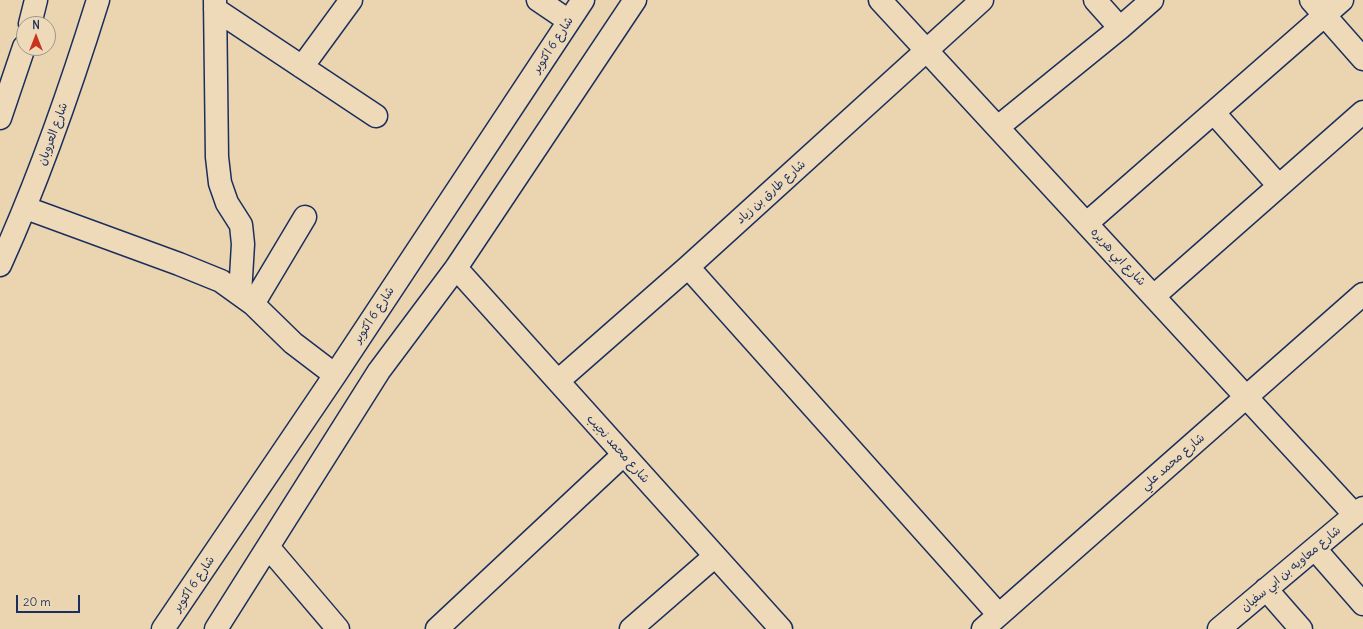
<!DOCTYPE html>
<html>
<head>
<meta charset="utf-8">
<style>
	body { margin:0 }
	#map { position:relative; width:1363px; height:629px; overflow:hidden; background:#ead5b0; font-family:Delius,sans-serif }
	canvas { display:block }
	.north { position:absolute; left:16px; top:16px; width:40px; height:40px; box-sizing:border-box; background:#eedab8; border:1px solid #9a9694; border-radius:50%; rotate:0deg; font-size:11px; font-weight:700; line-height:16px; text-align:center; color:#1b2f5e }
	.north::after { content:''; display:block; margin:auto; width:14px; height:18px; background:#c8321e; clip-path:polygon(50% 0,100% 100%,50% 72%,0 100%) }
	.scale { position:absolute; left:16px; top:595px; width:64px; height:18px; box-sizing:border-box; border:2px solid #1b2f5e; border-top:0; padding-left:5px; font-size:12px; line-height:14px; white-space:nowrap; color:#1b2f5e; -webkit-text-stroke:3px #eedab8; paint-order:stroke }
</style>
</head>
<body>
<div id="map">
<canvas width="1363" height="629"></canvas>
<div class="north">N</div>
<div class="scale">20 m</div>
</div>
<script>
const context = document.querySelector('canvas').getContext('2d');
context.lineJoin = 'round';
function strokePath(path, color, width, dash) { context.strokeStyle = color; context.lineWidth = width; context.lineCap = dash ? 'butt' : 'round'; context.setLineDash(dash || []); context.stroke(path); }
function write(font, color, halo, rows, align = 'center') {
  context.font = font + ' Delius,"Playpen Sans Arabic",sans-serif'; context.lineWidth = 3; context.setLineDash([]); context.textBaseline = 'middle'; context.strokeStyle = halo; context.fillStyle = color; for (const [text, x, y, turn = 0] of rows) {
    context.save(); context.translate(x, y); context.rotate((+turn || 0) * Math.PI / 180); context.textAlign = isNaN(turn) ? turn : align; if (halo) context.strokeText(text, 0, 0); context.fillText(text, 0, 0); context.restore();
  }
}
const minor = new Path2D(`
	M215 0 217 157 220 183 227 203 241 225 243 244 240 294
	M538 0 569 21
	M880 0 1355 515
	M1095 0 1120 28
	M1311 0 1363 59
	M215 9 376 116
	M302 67 351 0
	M1214 113 1279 186
	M998 127 1120 28 1152 0
	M26 208 179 264 221 281 253 304 293 343 335 375
	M1087 223 1342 0
	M0 265C39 179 70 90 98 0
	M688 267 999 615
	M456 268 781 629
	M1154 296 1363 112
	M253 304 305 217
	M558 381 688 267 982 0
	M269 548 338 629
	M1315 549 1363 604
	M1266 589 1301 629
	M163 629 335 375 583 0
	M216 629 379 371 456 268 635 0
	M437 629 623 455
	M631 629 715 556
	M983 629 1363 294
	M1219 629 1363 508`);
const major = new Path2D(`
	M30 24 36 0
	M0 118 24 47`);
strokePath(minor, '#1b2f5e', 25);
strokePath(major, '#1b2f5e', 25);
strokePath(minor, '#eedab8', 22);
strokePath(major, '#eedab8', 22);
write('12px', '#1b2f5e', '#eedab8', [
	["شارع 6 اكتوبر",553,45,-57],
	["شارع العروبان",53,134,-70],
	["شارع طارق بن زياد",771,192,-42],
	["شارع ابي هريره",1118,257,47],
	["شارع 6 اكتوبر",374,315,-57],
	["شارع محمد نجيب",618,449,48],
	["شارع محمد علي",1173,462,-41],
	["شارع معاويه بن ابي سفيان",1291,569,-40],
	["شارع 6 اكتوبر",194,584,-56]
]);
</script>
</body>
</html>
